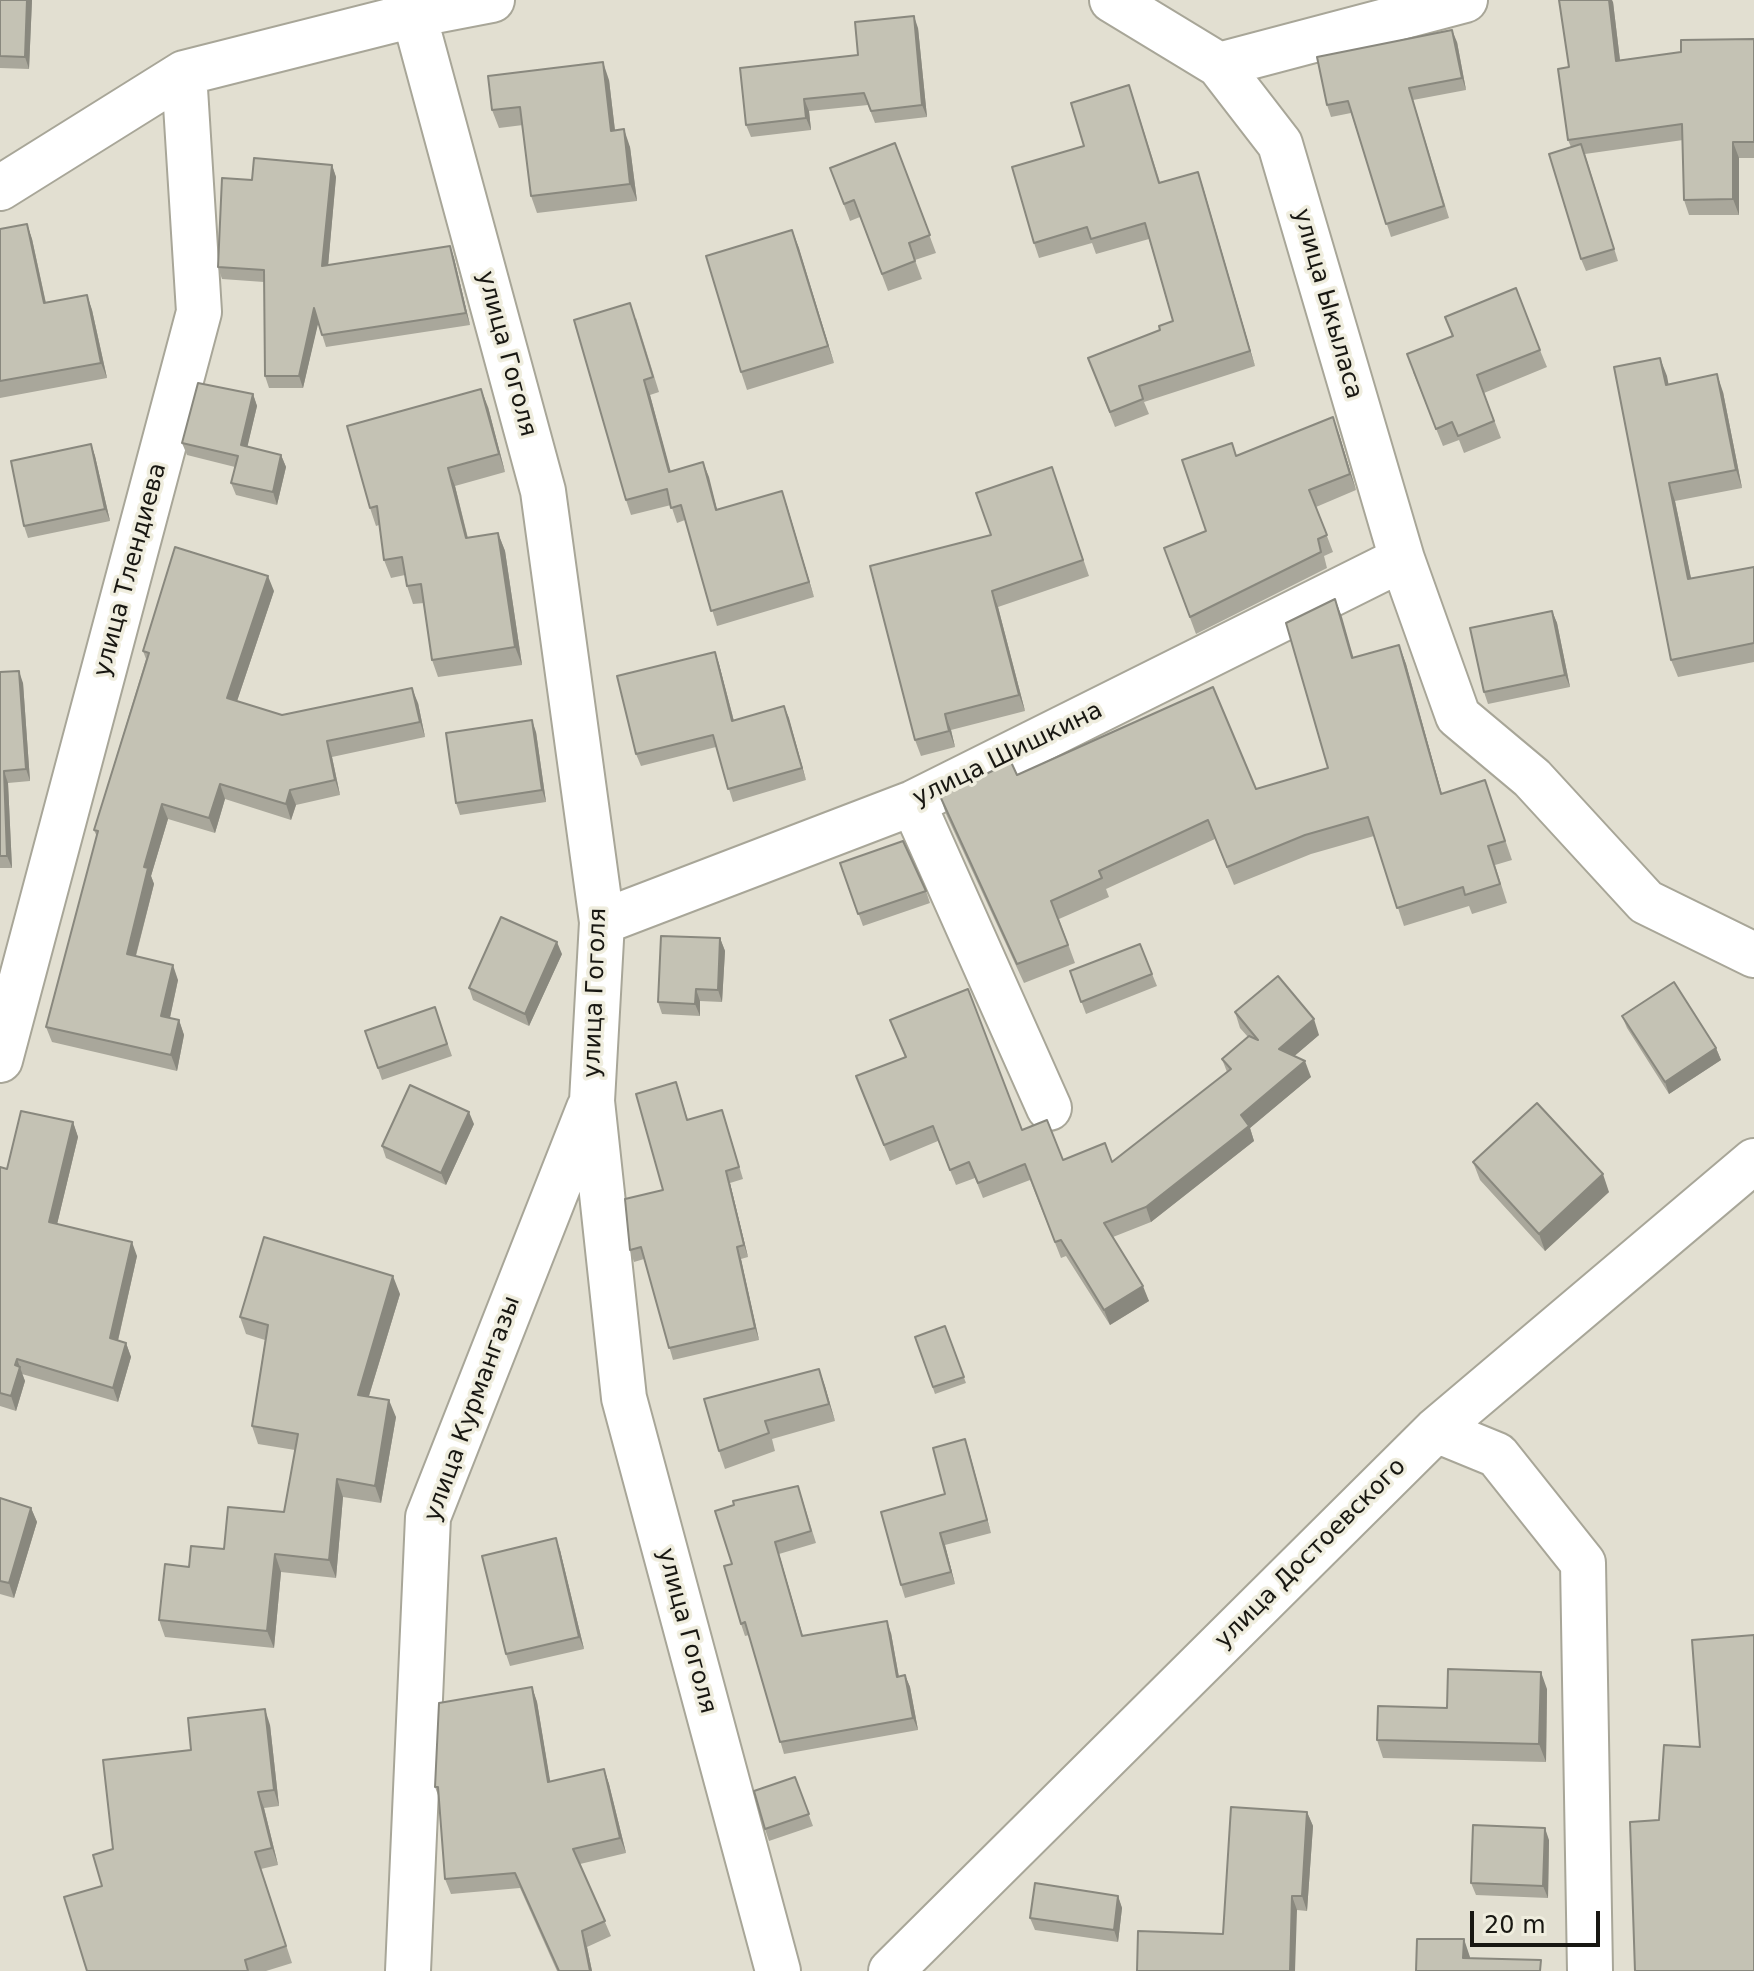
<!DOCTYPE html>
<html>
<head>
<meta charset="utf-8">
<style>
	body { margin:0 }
	#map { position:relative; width:1754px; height:1971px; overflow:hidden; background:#e2dfd1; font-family:"DejaVu Sans",sans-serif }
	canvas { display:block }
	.scale { position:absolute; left:1470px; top:1911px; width:130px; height:36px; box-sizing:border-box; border:4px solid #181712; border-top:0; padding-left:10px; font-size:24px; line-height:28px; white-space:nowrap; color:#181712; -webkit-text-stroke:6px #efedde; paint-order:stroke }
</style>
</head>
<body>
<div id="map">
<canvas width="1754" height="1971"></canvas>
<div class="scale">20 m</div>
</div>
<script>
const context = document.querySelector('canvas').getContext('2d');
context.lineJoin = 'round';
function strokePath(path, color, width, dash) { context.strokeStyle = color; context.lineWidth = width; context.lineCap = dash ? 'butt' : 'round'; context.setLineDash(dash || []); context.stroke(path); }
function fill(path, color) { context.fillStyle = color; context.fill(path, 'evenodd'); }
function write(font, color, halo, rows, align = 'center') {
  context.font = font + ' "DejaVu Sans",sans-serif'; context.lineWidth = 7; context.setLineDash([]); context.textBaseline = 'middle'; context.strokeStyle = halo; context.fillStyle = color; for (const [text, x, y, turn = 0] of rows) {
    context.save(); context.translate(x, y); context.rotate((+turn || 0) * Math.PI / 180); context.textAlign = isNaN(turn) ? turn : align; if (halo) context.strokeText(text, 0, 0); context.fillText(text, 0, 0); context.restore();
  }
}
const minor = new Path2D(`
	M1112 0 1219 65 1465 0
	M414 15 543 491 602 922 592 1101 624 1398 778 1971
	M1219 65 1280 144 1402 559 1458 716 1532 778 1646 902 1754 955
	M0 188 184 73 414 15 492 0
	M913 803 1049 1108
	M602 922 913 803 1402 559
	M0 1060 199 312 184 73
	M1436 1430 1497 1455 1583 1563 1590 1971
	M408 1971 428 1517 589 1108
	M891 1971 1436 1430 1754 1161`);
strokePath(minor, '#a8a698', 48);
strokePath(minor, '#fff', 44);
fill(new Path2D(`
	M0 0H32L29 69 0 68Z
	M1613 2 1620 60 1681 52 1754 39V158H1739V215H1689L1684 200 1683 140 1585 154 1618 261 1586 271 1581 259 1571 147 1568 140 1569 67Z
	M918 28 927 117 875 123 868 105 809 111 811 130 751 137 746 125 858 55Z
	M1457 42 1466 90 1413 100 1449 218 1391 237 1351 113 1331 117 1327 105Z
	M609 80 615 130 630 147 637 201 537 213 531 196 523 125 499 128 492 110Z
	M1134 100 1160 182 1198 172 1255 366 1144 402 1149 414 1115 427 1088 358 1160 330 1173 321 1149 239 1096 254 1092 243 1039 258 1034 243 1084 146Z
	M895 143 936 253 915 260 922 279 888 291 860 217 850 221 830 168Z
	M332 165 336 177 328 265 450 246 454 258 470 325 326 347 318 322 303 388H269L265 376 264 282 222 279 218 267 252 180Z
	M27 224 32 239 46 303 87 295 92 310 107 378 0 398V229Z
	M792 230 834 363 747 390 741 372Z
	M1445 317 1540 350 1547 367 1484 393 1501 438 1464 453 1459 440 1443 446 1413 372 1452 336Z
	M636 318 659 392 650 395 670 471 703 462 717 510 787 506 814 597 717 626 685 520 677 523 671 505 631 515 626 500Z
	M1660 358 1668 384 1723 392 1742 488 1675 501 1691 579 1754 567V662L1678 677 1671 660Z
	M253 394 257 406 247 447 281 455 286 467 277 505 236 495 231 483 235 467 187 455 182 443Z
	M488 407 505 472 455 486 468 538 498 533 505 551 522 665 438 677 432 660 424 603 413 604 407 586 405 575 391 578 384 560 379 525 376 526 370 508Z
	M1339 434 1356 490 1316 507 1333 552 1324 556 1327 568 1196 634 1164 548 1206 531 1237 455Z
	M91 444 95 456 110 521 28 538 24 526Z
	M1052 467 1089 576 998 607 1025 711 951 730 955 747 921 756 915 740 991 535Z
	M274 591 237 701 282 715 418 703 425 737 332 757 340 795 296 805 291 820 225 799 215 833 168 819 151 876 154 884 136 956 178 980 170 1018 179 1020 184 1035 177 1071 52 1042 46 1027 97 837 94 830 146 659 143 651Z
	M1335 599 1353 658 1399 645 1406 664 1442 794 1485 780 1512 860 1495 865 1507 903 1472 914 1469 906 1404 926 1374 836 1311 854 1234 885 1215 839 1106 889 1109 897 1059 919 1075 963 1024 983 946 814 940 796 1017 775 1256 789 1328 768Z
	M1552 611 1557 623 1570 687 1488 704 1484 692Z
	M715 652 719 664 734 721 784 706 806 780 733 802 716 747 641 766 636 754Z
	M0 672 23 683 30 781 8 783 12 868H0Z
	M536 732 546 802 460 815 456 803Z
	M840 863 926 891 930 903 863 926Z
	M720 938 725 951 722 1002 700 1001V1016L662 1014 658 1002Z
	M1140 944 1157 986 1086 1014 1070 971Z
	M562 954 529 1026 473 1000 469 988Z
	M435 1007 452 1056 382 1080 365 1031Z
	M1235 1012 1319 1035 1294 1056 1311 1077 1250 1128 1254 1141 1151 1222 1113 1237 1149 1301 1110 1325 1066 1256 1061 1258 1030 1180 983 1198 975 1178 956 1185 938 1141 890 1161 862 1092 905 1057 890 1020 1022 1130 1063 1160 1112 1162 1227 1072 1222 1059 1248 1037 1240 1028Z
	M1622 1016 1716 1048 1721 1060 1669 1094 1627 1028Z
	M676 1082 688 1120 722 1110 726 1122 743 1179 730 1183 748 1257 741 1259 759 1340 673 1360 644 1259 634 1262 630 1250 663 1190Z
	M73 1122 78 1137 57 1224 137 1256 118 1341 126 1343 131 1357 118 1402 22 1374 25 1381 16 1411 0 1406V1167L7 1169Z
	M474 1124 446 1185 386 1158 382 1146Z
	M1473 1162 1609 1192 1545 1251 1480 1180Z
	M400 1294 369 1396 396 1417 381 1503 343 1497 336 1578 281 1572 274 1648 165 1637 159 1620 189 1567 224 1549 284 1512 295 1450 258 1444 252 1426 265 1340 246 1334 240 1317Z
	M945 1326 966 1383 935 1394 915 1337Z
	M819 1369 835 1421 772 1439 775 1451 725 1469 719 1451Z
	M965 1439 991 1533 945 1545 955 1584 905 1598 901 1585 945 1494Z
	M0 1498 31 1508 37 1522 14 1598 0 1594Z
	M802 1498 816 1543 779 1554 803 1636 891 1633 899 1677 905 1675 910 1687 918 1730 784 1754 749 1635 745 1636 741 1624 732 1564Z
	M560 1550 584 1649 510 1666 506 1654Z
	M532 1687 537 1702 550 1782 604 1769 609 1784 626 1853 580 1864 611 1936 587 1947 592 1971H557L520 1888 451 1894 445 1879 439 1798 435 1787Z
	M1547 1689 1546 1762 1383 1758 1377 1740Z
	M270 1725 279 1806 264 1808 278 1865 261 1869 292 1963 266 1971H87L102 1886 191 1750Z
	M795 1777 813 1826 769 1841 765 1829Z
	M1307 1812 1313 1826 1307 1911 1297 1910 1223 1934Z
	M1549 1840 1548 1898 1476 1895 1471 1883Z
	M1118 1896 1122 1908 1118 1942 1035 1930 1030 1918Z`), '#a9a79b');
fill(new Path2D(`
	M27 0H32L29 69 25 57Z
	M1609 0H1612L1613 2 1622 77 1616 61Z
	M914 16 918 28 927 117 922 105Z
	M1452 30 1457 42 1466 90 1462 78Z
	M603 62 609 80 617 148 611 131Z
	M804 99 809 111 811 130 806 118Z
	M624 129 630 147 637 201 630 184Z
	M1733 142 1739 158V215L1733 199Z
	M332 165 336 177 327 278 322 266Z
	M1198 172 1203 187 1255 366 1250 351Z
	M27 224 32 239 49 318 44 303Z
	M792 230 799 248 834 363 828 346Z
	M450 246 454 258 470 325 466 313Z
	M87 295 92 310 107 378 101 363Z
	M314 308 319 320 303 388 299 376Z
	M1660 358 1667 376 1672 402 1666 385Z
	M1717 374 1723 392 1742 488 1736 470Z
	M644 380 650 395 675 487 669 472Z
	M481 389 488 407 505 472 499 454Z
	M253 394 257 406 245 457 241 445Z
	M1333 417 1339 434 1356 490 1350 474Z
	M91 444 95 456 110 521 105 509Z
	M281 455 286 467 277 505 273 492Z
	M703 462 709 477 721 525 716 510Z
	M448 468 455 486 472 556 466 538Z
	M1669 483 1675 501 1695 597 1688 579Z
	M782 491 787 506 814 597 809 582Z
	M498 533 505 551 522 665 515 647Z
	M268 576 274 591 233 713 227 698Z
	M992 591 998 607 1025 711 1019 695Z
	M1335 599 1342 617 1359 677 1352 658Z
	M1552 611 1557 623 1570 687 1565 675Z
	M1399 645 1406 664 1447 813 1441 794Z
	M715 652 719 664 737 733 732 721Z
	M19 671 23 683 30 781 26 769Z
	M412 688 418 703 425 737 420 722Z
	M784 706 789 718 806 780 802 768Z
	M945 714 951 730 955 747 949 731Z
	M532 720 536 732 546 802 542 790Z
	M327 741 332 757 340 795 335 780Z
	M4 771 8 783 12 868 7 856Z
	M220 784 225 799 215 833 209 818Z
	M290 790 296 805 291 820 286 804Z
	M162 804 168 819 151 876 154 884 132 970 127 954 144 867Z
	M720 938 725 951 722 1002 718 990Z
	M557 942 562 954 529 1026 525 1014Z
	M173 965 178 980 167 1031 161 1016Z
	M696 989 700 1001V1016L695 1004Z
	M1314 1019 1319 1035 1284 1065 1279 1049Z
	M179 1020 184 1035 177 1071 171 1055Z
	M1716 1048 1721 1060 1669 1094 1665 1082Z
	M1305 1061 1311 1077 1250 1128 1254 1141 1151 1222 1146 1207 1241 1115Z
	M469 1112 474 1124 446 1185 441 1173Z
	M73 1122 78 1137 54 1237 49 1222Z
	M726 1171 730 1183 748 1257 744 1245Z
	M1603 1174 1609 1192 1545 1251 1539 1234Z
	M132 1242 137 1256 115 1353 110 1338Z
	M737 1247 741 1259 759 1340 755 1328Z
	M393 1276 400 1294 364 1412 358 1395Z
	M1143 1286 1149 1301 1110 1325 1104 1310Z
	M126 1343 131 1357 118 1402 113 1388Z
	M17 1359 25 1381 16 1411 11 1396Z
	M819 1369 825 1386 835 1421 829 1404Z
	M389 1400 396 1417 381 1503 375 1486Z
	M965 1439 969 1451 991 1533 987 1520Z
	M337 1479 343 1497 336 1578 329 1560Z
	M31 1508 37 1522 14 1598 9 1583Z
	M940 1533 945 1545 955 1584 951 1572Z
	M556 1538 560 1550 584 1649 579 1637Z
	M775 1542 779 1554 806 1648 802 1636Z
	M275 1554 281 1572 274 1648 267 1631Z
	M887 1621 891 1633 901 1689 897 1677Z
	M1541 1672 1547 1689 1546 1762 1539 1744Z
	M905 1675 910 1687 918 1730 913 1718Z
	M532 1687 537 1702 553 1798 548 1782Z
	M265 1709 270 1725 279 1806 274 1790Z
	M604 1769 609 1784 626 1853 620 1838Z
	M258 1792 264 1808 278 1865 272 1848Z
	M1307 1812 1313 1826 1307 1911 1302 1896Z
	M1545 1828 1549 1840 1548 1898 1543 1886Z
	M1118 1896 1122 1908 1118 1942 1114 1930Z
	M1292 1896 1297 1910 1295 1971H1290Z
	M582 1931 587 1947 592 1971H590Z
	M1464 1939 1470 1957V1971L1463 1958Z`), '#89887e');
const building = new Path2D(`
	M0 0H27L25 57 0 56Z
	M1559 0H1609L1616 61 1681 52V40L1754 39V142H1733V199L1684 200 1682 124 1568 140 1558 69 1569 67Z
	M914 16 922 105 871 111 864 93 804 99 806 118 746 125 740 68 858 55 855 22Z
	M1452 30 1462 78 1409 88 1444 206 1386 224 1348 101 1327 105 1317 57Z
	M603 62 611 131 624 129 630 184 531 196 520 107 492 110 488 76Z
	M1129 85 1159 183 1198 172 1250 351 1139 386 1143 399 1110 412 1088 358 1160 330 1159 326 1173 321 1145 223 1091 239 1087 227 1034 243 1012 167 1084 146 1071 103Z
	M895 143 930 235 909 243 915 261 882 274 854 200 844 204 830 168Z
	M1581 144 1614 249 1581 259 1549 154Z
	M254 158 332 165 322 266 450 246 466 313 322 335 314 308 299 376H265L264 270 218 267 222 178 252 180Z
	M27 224 44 303 87 295 101 363 0 381V229Z
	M792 230 828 346 741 372 706 256Z
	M1516 288 1540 350 1477 375 1494 421 1458 436 1452 422 1436 429 1407 354 1453 336 1445 317Z
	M630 303 653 377 644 380 669 472 703 462 716 510 782 491 809 582 711 611 681 505 671 508 667 489 626 500 574 320Z
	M1660 358 1666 385 1717 374 1736 470 1669 483 1688 579 1754 567V643L1671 660 1614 367Z
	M198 383 253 394 241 445 281 455 273 492 231 483 238 456 182 443Z
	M481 389 499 454 448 468 466 538 498 533 515 647 432 660 421 584 407 586 402 557 384 560 377 506 370 508 347 426Z
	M1333 417 1350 474 1309 490 1327 535 1318 539 1321 552 1190 617 1164 548 1206 531 1182 460 1232 443 1236 456Z
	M91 444 105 509 24 526 11 461Z
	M1052 467 1083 560 992 591 1019 695 945 714 949 731 915 740 870 566 991 535 976 493Z
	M175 547 268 576 227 698 282 715 412 688 420 722 327 741 335 780 290 790 286 804 220 784 209 818 162 804 144 867 148 868 127 954 173 965 161 1016 179 1020 171 1055 46 1027 98 831 94 830 149 653 143 651Z
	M1335 599 1352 658 1399 645 1441 794 1485 780 1505 841 1488 846 1500 884 1465 895 1463 887 1397 908 1368 817 1305 835 1227 867 1208 820 1099 871 1102 878 1051 901 1068 945 1017 964 940 796 1011 762 1017 775 1213 687 1256 789 1328 768 1286 623Z
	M1552 611 1565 675 1484 692 1470 628Z
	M715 652 732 721 784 706 802 768 728 789 713 735 636 754 617 676Z
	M19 671 26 769 4 771 7 856H0V672Z
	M532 720 542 790 456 803 446 733Z
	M903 841 926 891 858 914 840 863Z
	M501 917 557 942 525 1014 469 988Z
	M661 936 720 938 718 990 696 989 695 1004 658 1002Z
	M1140 944 1152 974 1081 1002 1070 971Z
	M1278 976 1314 1019 1279 1049 1305 1061 1241 1115 1249 1126 1146 1207 1104 1223 1143 1286 1104 1310 1061 1240 1055 1242 1025 1164 978 1183 969 1162 950 1170 933 1126 884 1145 856 1076 906 1057 890 1020 968 989 1022 1130 1047 1120 1063 1160 1105 1143 1112 1162 1231 1069 1222 1059 1249 1036 1258 1040 1235 1012Z
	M1674 982 1716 1048 1665 1082 1622 1016Z
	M435 1007 447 1044 378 1068 365 1031Z
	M676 1082 687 1120 722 1110 739 1167 726 1171 744 1245 737 1247 755 1328 669 1348 641 1247 630 1250 625 1199 663 1190 636 1094Z
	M410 1085 469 1112 441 1173 382 1146Z
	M1537 1103 1603 1174 1539 1234 1473 1162Z
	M21 1111 73 1122 49 1222 132 1242 110 1338 126 1343 113 1388 17 1359 15 1365 20 1367 11 1396 0 1393V1167L7 1169Z
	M264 1237 393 1276 358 1395 389 1400 375 1486 337 1479 329 1560 275 1554 267 1631 159 1620 165 1564 189 1567 191 1546 224 1549 228 1507 284 1512 298 1434 252 1426 268 1325 240 1317Z
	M945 1326 964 1377 933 1387 915 1337Z
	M819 1369 829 1404 765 1421 769 1433 719 1451 704 1399Z
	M965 1439 987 1520 940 1533 951 1572 901 1585 881 1512 945 1494 933 1448Z
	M798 1486 811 1531 775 1542 802 1636 887 1621 897 1677 905 1675 913 1718 780 1742 745 1622 741 1624 724 1566 732 1564 715 1511 734 1505 733 1501Z
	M0 1498 31 1508 9 1583 0 1581Z
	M556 1538 579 1637 506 1654 482 1556Z
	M1754 1635V1971H1635L1630 1822 1659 1820 1664 1745 1700 1747 1692 1640Z
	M1448 1669 1541 1672 1539 1744 1377 1740 1378 1706 1447 1708Z
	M532 1687 548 1782 604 1769 620 1838 573 1849 605 1921 582 1931 590 1971H559L515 1873 445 1879 438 1787H435L439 1703Z
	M265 1709 274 1790 258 1792 272 1848 255 1852 286 1946 245 1960 248 1971H87L64 1897 102 1886 93 1855 113 1849 103 1760 191 1750 188 1718Z
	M795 1777 809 1814 765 1829 754 1791Z
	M1231 1807 1307 1812 1302 1896H1292L1290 1971H1137L1138 1931 1223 1934Z
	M1473 1825 1545 1828 1543 1886 1471 1883Z
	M1035 1883 1118 1896 1114 1930 1030 1918Z
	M1417 1939H1464L1463 1958 1541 1960 1540 1971H1416Z`);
fill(building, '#c4c2b4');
strokePath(building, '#89887e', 2);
write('24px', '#181712', '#efedde', [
	["улица Ыкыласа",1327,304,74],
	["улица Гоголя",506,354,75],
	["улица Тлендиева",131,570,-75],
	["улица Шишкина",1008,755,-26],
	["улица Гоголя",596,993,-88],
	["улица Курмангазы",473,1409,-70],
	["улица Достоевского",1311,1554,-45],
	["улица Гоголя",686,1631,75]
]);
</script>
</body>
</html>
